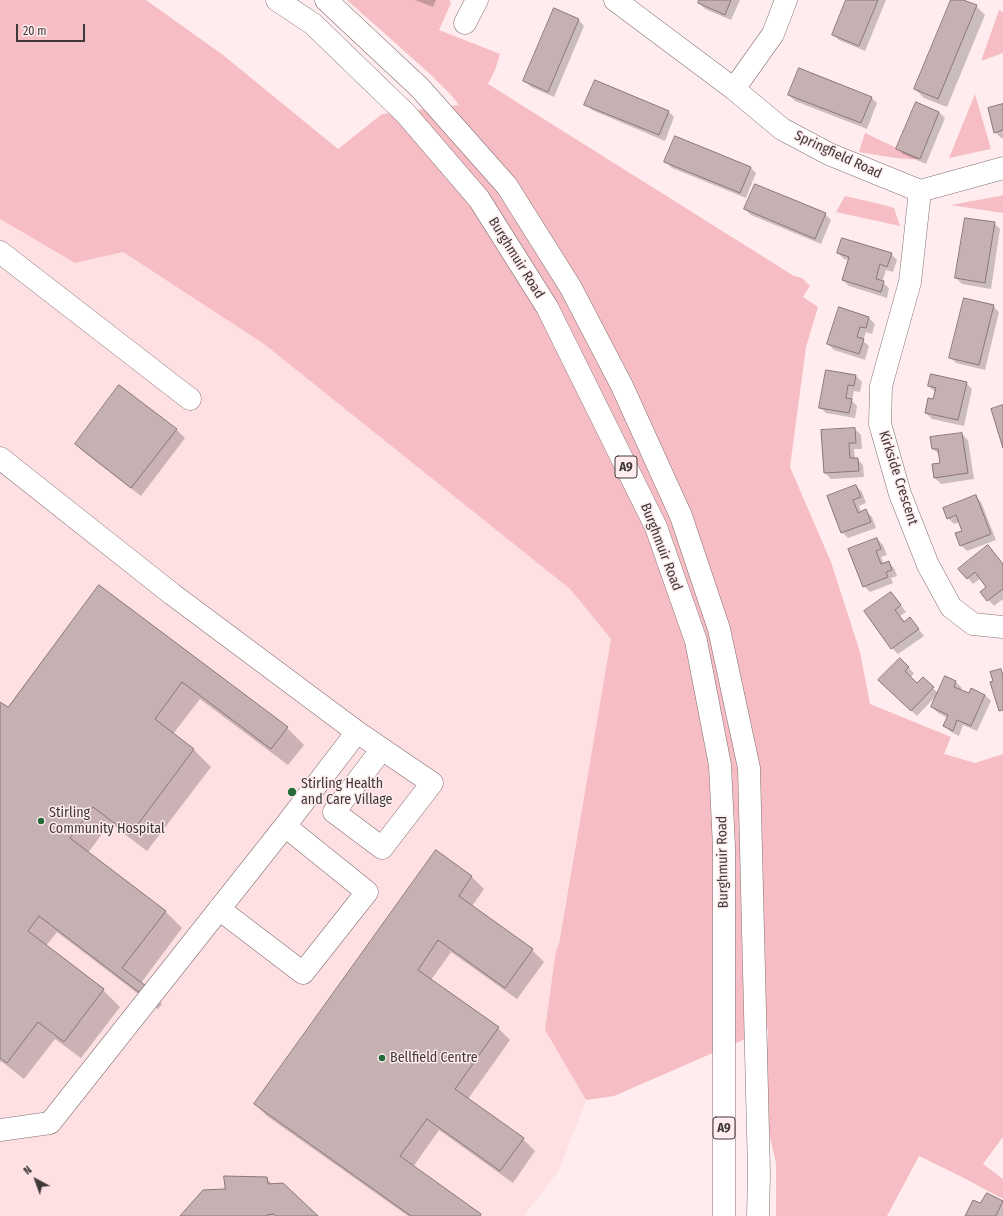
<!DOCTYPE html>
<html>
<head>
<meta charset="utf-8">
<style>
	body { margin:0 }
	#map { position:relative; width:1003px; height:1216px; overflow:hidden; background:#feecee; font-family:"Fira Sans Condensed",sans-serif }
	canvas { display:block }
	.north { position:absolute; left:16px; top:1160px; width:40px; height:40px; -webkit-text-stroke:3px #feecee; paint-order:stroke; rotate:319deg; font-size:11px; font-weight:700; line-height:16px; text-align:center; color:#403839 }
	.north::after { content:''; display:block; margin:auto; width:14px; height:18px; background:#403839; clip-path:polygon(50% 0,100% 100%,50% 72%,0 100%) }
	.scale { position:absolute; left:16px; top:24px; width:69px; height:18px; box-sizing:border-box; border:2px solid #403839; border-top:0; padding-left:5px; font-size:12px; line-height:14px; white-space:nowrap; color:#403839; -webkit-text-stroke:3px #feecee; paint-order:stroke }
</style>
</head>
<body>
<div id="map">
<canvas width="1003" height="1216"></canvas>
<div class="north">N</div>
<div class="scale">20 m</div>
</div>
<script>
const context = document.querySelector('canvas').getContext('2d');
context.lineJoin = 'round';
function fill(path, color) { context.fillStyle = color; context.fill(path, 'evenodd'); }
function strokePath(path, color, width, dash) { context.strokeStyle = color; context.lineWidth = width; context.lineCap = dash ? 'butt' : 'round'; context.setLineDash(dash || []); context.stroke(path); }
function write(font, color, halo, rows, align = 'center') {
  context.font = font + ' "Fira Sans Condensed",sans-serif'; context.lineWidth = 3; context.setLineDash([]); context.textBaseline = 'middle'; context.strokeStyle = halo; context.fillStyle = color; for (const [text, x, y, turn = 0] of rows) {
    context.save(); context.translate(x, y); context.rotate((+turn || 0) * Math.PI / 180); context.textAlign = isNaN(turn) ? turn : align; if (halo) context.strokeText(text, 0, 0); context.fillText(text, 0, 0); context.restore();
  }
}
fill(new Path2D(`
	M0 219 75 263 123 252 264 344 570 589 611 639 559 944 556 950 545 1030 586 1100 559 1170 524 1216H0Z`), '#fedfe2');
fill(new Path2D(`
	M0 0H146L223 55 338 149 382 114 459 105 451 95 430 74 347 0H449L451 3 439 30 500 54 495 70 488 84 794 276 802 278 810 286 803 297 818 307 806 347 790 467 831 562 860 652 870 704 951 737 944 754 975 763 1003 754V1137L983 1164 1003 1179V1199L962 1177 919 1156 887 1216H776V1163L769 1132 765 1102 768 1029 614 1096 586 1100 545 1030 556 950 559 944 611 639 570 589 264 344 123 252 75 263 0 219Z
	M999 10 1003 12V53L981 61Z
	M975 94 991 149 949 158Z
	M865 133 920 159C899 160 878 155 859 152Z
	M1003 195V213L950 205 1000 196Z
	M845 196 884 205 894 208 900 226 836 212Z`), '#f6bec4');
fill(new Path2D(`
	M415 0H436L433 7Z
	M701 0H740L731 20 705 9 699 3Z
	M847 0H886L865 51 839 40 833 34Z
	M952 0H961L976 6 985 15 947 107 924 98 915 89Z
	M578 19 584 26 554 97 531 87 525 81Z
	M789 95 871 97 877 103 867 129 795 101Z
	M916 103 939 112 945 118 926 164 903 154 897 148Z
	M586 104 668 111 674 117 665 141 592 110Z
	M1003 105V138H1001L995 132Z
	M666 162 750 167 756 173 746 198 672 168Z
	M745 209 825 214 831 220 821 244 751 215Z
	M994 223 1000 229 991 289 962 284 956 278Z
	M838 253 891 254 897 260 893 272 886 270 882 282 889 288 887 298 849 286 843 280 849 260 844 259Z
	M993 306 999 312 985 370 956 363 950 357Z
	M840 309 869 318 875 324 872 334 866 332 863 341 869 346 865 360 834 350 828 344Z
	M826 371 856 376 862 382 860 392 854 391 852 401 857 406 855 418 826 413 820 407Z
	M966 383 972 389 964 426 932 419 926 413 934 400 935 392 929 386Z
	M176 429 185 438 141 496 85 453 76 444Z
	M855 429 861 435 862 449H854L855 459H857L863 465 864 477 831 479 825 473 822 431Z
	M962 434 968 440 974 479 941 484 935 478 941 464 940 455 933 449Z
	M856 486 862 492 866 503 859 506 861 512 866 511 872 517 876 528 848 538 842 532Z
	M975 496 981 502 996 540 967 551 961 545 963 532 960 522 954 524 948 518Z
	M877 539 883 545 887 555 881 557 884 564 888 562 894 568 897 576 891 578 893 583 870 592 864 586Z
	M1003 564V599L994 606 981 592 988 587 981 578 973 584 960 569Z
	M99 587 287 728 304 745 288 765 200 699 173 734 194 750 211 767 147 851 110 823 88 853 165 911 182 928 141 983 162 1004 158 1009 57 932 46 946 103 990 120 1007 81 1058 55 1039 24 1079 1 1061 0 1063V703L8 709Z
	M891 593 906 612 900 616 905 622 910 618 924 636 898 654 892 648Z
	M900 660 914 673 910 678 918 685 923 679 938 693 945 677 956 682 962 688 960 691 969 695H985L991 701 977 731 963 725 959 736 951 732 945 726 948 718 938 713 932 707 936 696 917 716 880 680Z
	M436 852 472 877 484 889 472 906 532 950 544 962 517 999 451 952 431 980 498 1028 510 1040 468 1099 523 1139 535 1151 513 1183 439 1130 413 1167 481 1216H408L267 1116 255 1104Z
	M266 1178 273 1185 316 1216H182Z
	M987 1194 1003 1202V1216H966L980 1205Z`), '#0003');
const building = new Path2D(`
	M699 0H731L725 15 698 3Z
	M846 0H878L859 46 832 35Z
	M951 0H963L977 5 938 99 914 89Z
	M554 8 579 19 548 92 523 81Z
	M799 68 872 97 861 123 788 95Z
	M595 80 669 111 659 135 584 105Z
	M916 102 939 112 920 159 896 149Z
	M1003 104V130L994 133 988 108Z
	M675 136 751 167 740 193 664 162Z
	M755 184 826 213 815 239 744 209Z
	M965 218 995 222 985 283 955 278Z
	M842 238 892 253 887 267 880 264 876 279 884 281 881 292 842 280 849 257 837 253Z
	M964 298 994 305 979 365 949 358Z
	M839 307 869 317 866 328 860 327 857 337 864 339 859 354 827 344Z
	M826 370 856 375 854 386 848 385 846 398 852 399 849 413 819 408Z
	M931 374 967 382 958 420 925 413 928 398 933 399 936 388 928 386Z
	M119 385 177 429 131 488 75 444Z
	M1003 405V448L991 409Z
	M855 428 856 443H849L850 458H858L859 471 824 473 821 430Z
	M962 433 968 473 934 478 932 464 940 463 938 449H932L930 437Z
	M856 485 861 497 853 500 858 513 866 509 871 522 841 533 827 496Z
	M976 495 991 534 960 546 955 533 962 531 956 515 947 519 943 508Z
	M877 538 881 549 876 551 881 564 889 561 892 570 886 572 888 577 863 587 848 549Z
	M988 545 1003 564V589L987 601 980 592 986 587 975 572 967 579 958 569Z
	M99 585 288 727 271 749 182 682 155 719 194 749 130 835 93 807 70 838 166 911 122 968 146 986 140 993 39 916 28 931 104 989 64 1042 38 1022 7 1063 0 1058V702L8 707Z
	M891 592 901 605 895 610 904 622 910 617 919 629 891 649 864 611Z
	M900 658 909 667 905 671 917 683 923 677 934 687 911 711 878 680Z
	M1001 669 1003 676V710L999 711 990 682 993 681 990 672Z
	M945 676 956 681 954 687 969 693 971 688 985 695 971 726 957 720 953 731 943 726 948 715 931 707Z
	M436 850 472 876 459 896 533 949 505 988 438 940 418 970 499 1027 455 1089 524 1138 500 1171 427 1119 400 1156 481 1214 480 1216H411L254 1104Z
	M224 1176 267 1177 268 1184 283 1183 318 1216H276L274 1214 267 1215V1216H180L203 1190 225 1189Z
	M987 1193 1003 1201 996 1216H965L973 1200 980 1203Z`);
fill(building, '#c5b0b2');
strokePath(building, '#8a7678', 1);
const minor = new Path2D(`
	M615 0 734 89 782 129 829 154 920 191 1003 168
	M465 23 477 0
	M734 89 773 34 786 0
	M920 191 910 282 881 386 880 424 900 494 928 565 951 607 973 624 1003 627
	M0 252 190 399
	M0 458 172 594 357 732C382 749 407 766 432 783L382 848 334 812 382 749
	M219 909 303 973 367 892 285 826
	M0 1130 50 1123 285 826 357 732`);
const major = new Path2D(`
	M277 0 313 24 406 114 479 199 547 307 656 527 696 641 720 765 724 847V1216
	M326 0 420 88 507 186 571 288 622 386 681 516 719 629 749 768 759 1173 758 1216`);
strokePath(minor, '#836f71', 23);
strokePath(major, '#836f71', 23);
strokePath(minor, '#fff', 22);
strokePath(major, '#fff', 22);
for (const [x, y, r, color] of [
	[292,792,5,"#246b38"],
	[41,821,4,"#246b38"],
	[382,1058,4,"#246b38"]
]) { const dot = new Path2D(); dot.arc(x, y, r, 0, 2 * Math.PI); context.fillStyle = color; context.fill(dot); strokePath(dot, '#feecee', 1.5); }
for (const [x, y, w] of [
	[626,467,22],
	[724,1128,22]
]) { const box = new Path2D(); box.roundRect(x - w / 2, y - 11, w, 22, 3); context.fillStyle = '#feecee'; context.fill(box); strokePath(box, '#403839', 1); }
write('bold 13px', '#403839', null, [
	["A9",626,467],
	["A9",724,1128]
]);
write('14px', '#403839', '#feecee', [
	["Springfield Road",838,155,25],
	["Burghmuir Road",516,258,58],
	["Kirkside Crescent",898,478,72],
	["Burghmuir Road",661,547,69],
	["Burghmuir Road",723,862,-91]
]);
write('14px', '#403839', '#feecee', [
	["Stirling Health",301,784],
	["and Care Village",301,800],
	["Stirling",49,813],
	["Community Hospital",49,829],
	["Bellfield Centre",390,1058]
], 'left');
</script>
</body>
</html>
